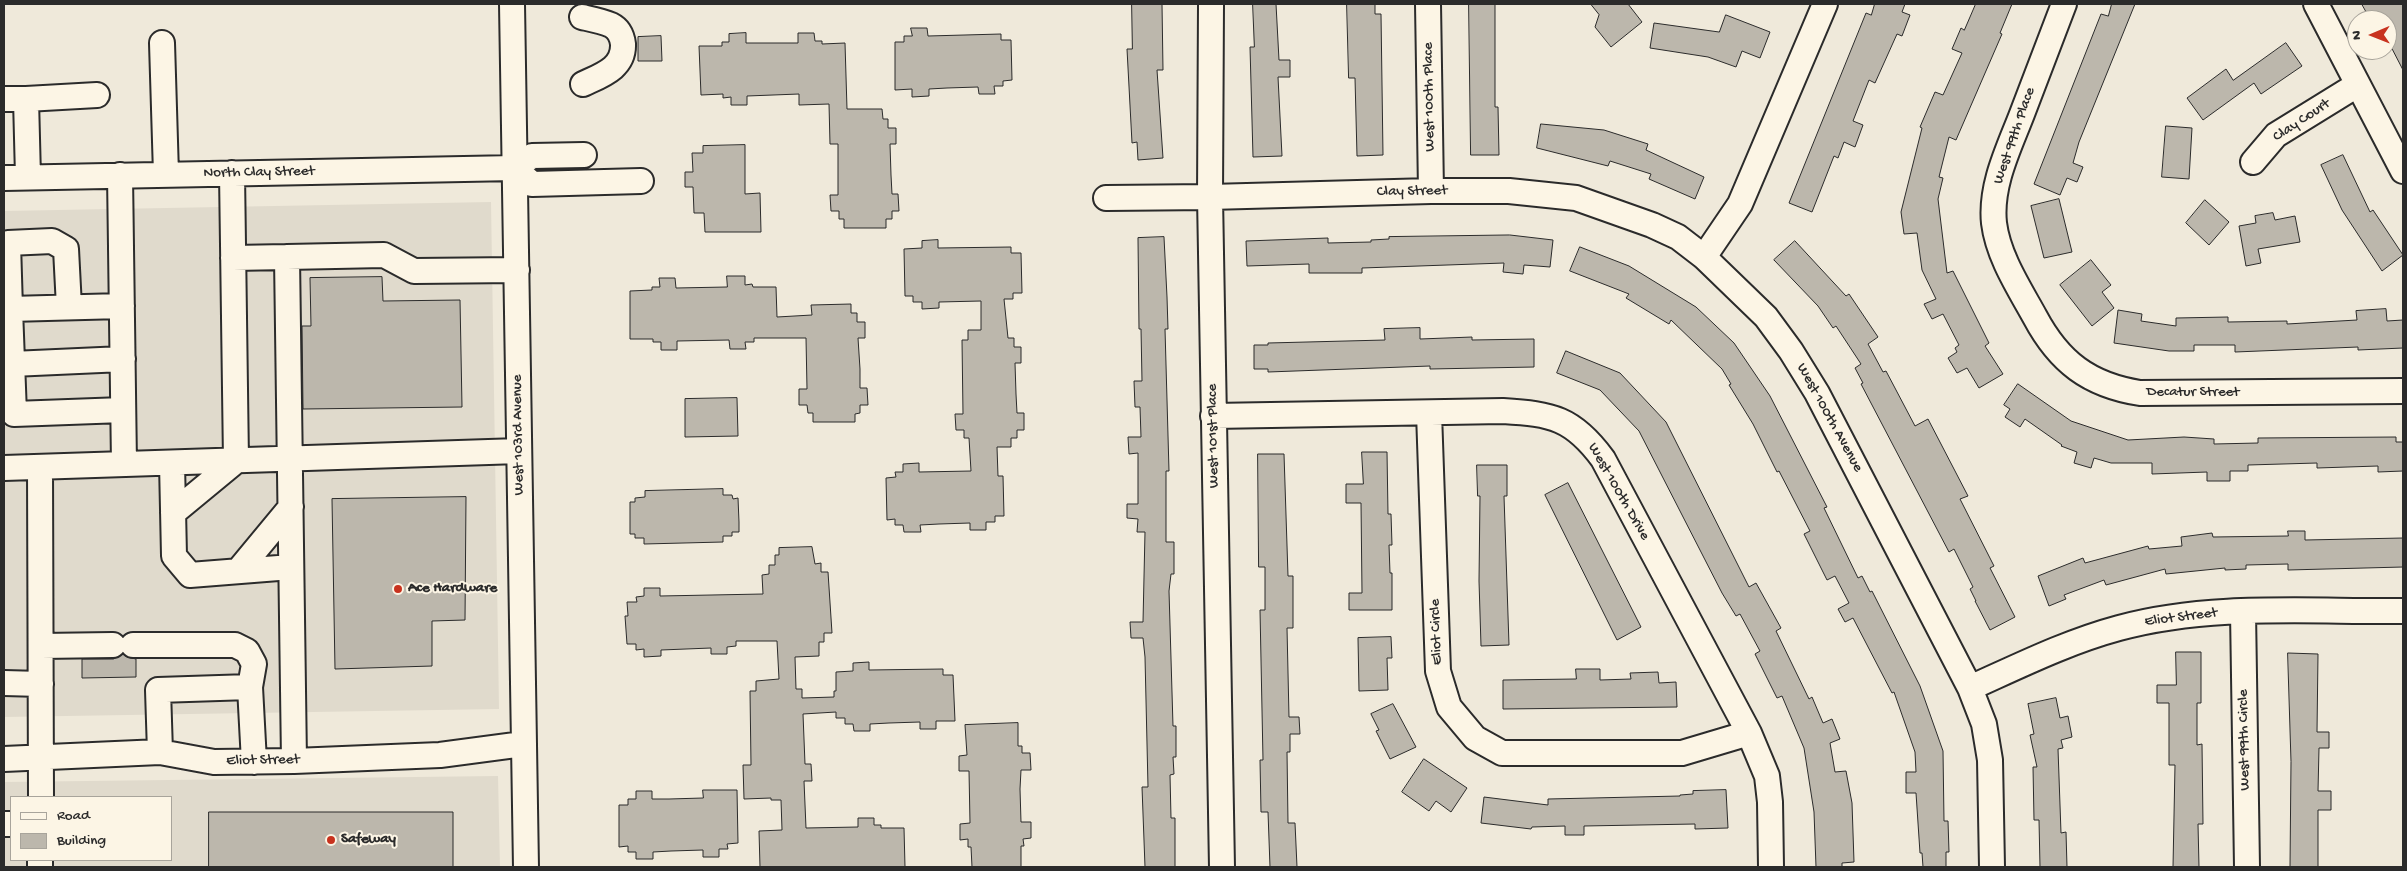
<!DOCTYPE html>
<html>
<head>
<meta charset="utf-8">
<style>
	body { margin:0 }
	#map { position:relative; width:2407px; height:871px; overflow:hidden; background:#efe9da; font-family:"Gochi Hand",sans-serif }
	canvas { display:block }
	.frame { position:absolute; inset:0; border:5px solid #2b2b2b; pointer-events:none }
	.legend { position:absolute; left:10px; top:796px; width:162px; height:65px; box-sizing:border-box; background:#fcf5e5; border:1px solid #a8a49b; margin:0; padding:6px 9px; list-style:none; font-size:15px; color:#2b2b2b }
	.legend li { display:flex; align-items:center; gap:10px; height:25px }
	.legend b { width:25px; border:1px solid #a8a49b }
	.north { position:absolute; left:2347px; top:10px; width:50px; height:50px; box-sizing:border-box; background:#fcf5e5; border:1px solid #a8a49b; border-radius:50%; rotate:269deg; font-size:14px; font-weight:700; line-height:20px; text-align:center; color:#2b2b2b }
	.north::after { content:''; display:block; margin:auto; width:18px; height:22px; background:#c8321e; clip-path:polygon(50% 0,100% 100%,50% 72%,0 100%) }
</style>
</head>
<body>
<div id="map">
<canvas width="2407" height="871"></canvas>
<div class="frame"></div>
<ul class="legend">
<li><b style="height:6px;background:#fcf5e5"></b>Road</li>
<li><b style="height:14px;background:#bcb7ac"></b>Building</li>
</ul>
<div class="north">N</div>
</div>
<script>
const context = document.querySelector('canvas').getContext('2d');
context.lineJoin = 'round';
function fill(path, color) { context.fillStyle = color; context.fill(path, 'evenodd'); }
function strokePath(path, color, width, dash) { context.strokeStyle = color; context.lineWidth = width; context.lineCap = dash ? 'butt' : 'round'; context.setLineDash(dash || []); context.stroke(path); }
function write(font, color, halo, rows, align = 'center') {
  context.font = font + ' "Gochi Hand",sans-serif'; context.lineWidth = 4; context.setLineDash([]); context.textBaseline = 'middle'; context.strokeStyle = halo; context.fillStyle = color; for (const [text, x, y, turn = 0] of rows) {
    context.save(); context.translate(x, y); context.rotate((+turn || 0) * Math.PI / 180); context.textAlign = isNaN(turn) ? turn : align; if (halo) context.strokeText(text, 0, 0); context.fillText(text, 0, 0); context.restore();
  }
}
fill(new Path2D(`
	M491 202 499 709 4 717V211Z
	M498 776 500 867H4V782ZM11 797H171V860H11Z`), '#e0dacc');
const building = new Path2D(`
	M1132 4H1162L1163 70H1157L1163 158 1138 160 1137 142 1132 143 1127 49H1132Z
	M1253 4H1276L1279 60H1290V77H1278L1282 156 1253 157 1250 47H1254Z
	M1347 4H1375V14H1381L1383 155 1357 156 1355 78H1349Z
	M1469 4H1495V107H1498L1499 155H1471Z
	M1591 4H1628L1642 22 1611 47 1595 27 1599 15Z
	M1875 4H1905L1902 12 1910 15 1902 36 1897 34 1875 83 1869 80 1853 121 1863 125 1855 147 1844 142 1838 158 1834 156 1812 212 1789 203 1866 13 1871 15Z
	M1976 4H2012L2000 33 2002 34 1956 140 1949 137 1939 177 1943 178 1938 199 1947 273 1953 271 1989 343 1985 346 2003 374 1979 388 1967 368 1957 373 1948 358 1957 352 1955 348 1959 345 1943 314 1932 319 1924 304 1936 299 1922 270 1917 233 1904 234 1901 212 1922 128 1920 127 1935 92 1943 95 1962 53 1952 49 1961 28 1964 30Z
	M2112 4H2135L2079 142 2073 163 2083 167 2077 182 2067 178 2060 195 2034 184 2101 14 2108 16Z
	M2362 4H2403V70L2387 39V20H2371Z
	M1726 15 1770 32 1760 58 1742 51 1736 67 1708 57 1650 48 1654 23 1719 32Z
	M911 28H927L928 36 1001 34V40H1011L1012 80 1003 81V86H994L995 94H979L978 87 947 88 929 89V96L912 97V89L895 90V42H904V36H912Z
	M746 33V43H798V33H814L815 41H822V44L845 43 847 109H882L883 119H888V128H896V144H890L891 175 892 194H898L899 211H892V219H886V228H844V219H839V211H831L830 195H838V144H830L829 104 799 105V94L747 96V105H731V97L723 98V94L701 95 699 46H722V42H729V34Z
	M661 36 662 61H638V37Z
	M2286 43 2302 66 2261 94 2254 83 2203 120 2187 98 2226 69 2233 80Z
	M1541 124 1604 130 1648 144 1646 150 1704 177 1695 199 1649 179 1651 174 1610 161 1608 166 1537 148Z
	M2166 126 2192 128 2189 179 2162 177Z
	M745 145V194L760 193 761 232H705L704 213H694L693 187H685V172H693L692 153H703V146Z
	M2343 155 2370 212 2373 210 2403 255 2382 271 2342 210 2321 165Z
	M2059 199 2072 252 2044 258 2031 206Z
	M2205 200 2229 222 2209 245 2186 223Z
	M2273 213 2275 220 2295 216 2300 242 2258 249 2261 263 2246 266 2239 226 2256 223 2255 216Z
	M1510 235 1553 240 1550 267 1524 265 1523 274 1503 272 1504 263 1362 268V273H1309V264L1247 266 1246 241 1328 238V243L1371 242V240L1389 239V237Z
	M1164 237 1167 297 1168 329H1165L1169 471H1166V542H1174V574H1171L1169 591 1173 726H1176V757H1173L1174 774 1170 775 1171 818H1175V867H1145L1142 787H1148L1145 657 1143 638H1131L1130 622H1143L1145 532H1137L1138 519 1127 518V504H1138V453L1129 454 1128 437H1141L1140 407H1135L1134 381H1142L1141 329H1139L1138 238Z
	M938 240V248L1011 247V253H1021L1022 293H1013V299H1004L1008 338H1014V347H1021V363H1015L1016 394 1017 413H1024V430H1017V438H1011V447H997L998 476H1003L1004 516H995V522H986V530H970V523L939 524 920 525 921 532H904L903 525H895V519L887 520 886 478 896 477 895 472H903V464L919 463V472L971 471 969 438H964V430H956L955 414H963L962 340H968V330H981V301L939 302V308L922 309V302H913V296H905L904 249 922 248V241Z
	M1795 241 1846 296 1849 294 1878 337 1868 344 1883 372 1886 371 1915 426 1928 419 1968 496 1960 499 1994 566 1990 568 2015 617 1990 630 1975 601H1976L1970 589 1973 587 1954 549 1949 552 1861 384 1863 383 1855 368 1861 364 1836 326 1833 328 1818 306 1774 260Z
	M1580 247 1629 266 1696 307 1734 343 1770 396 1827 507 1824 508 1858 578 1862 576 1870 592 1872 591 1920 686 1943 751 1944 821H1948L1949 852H1946V867H1923L1922 853H1920L1916 793H1906V772H1916L1915 752 1894 692 1892 693 1853 618 1845 622 1838 609 1849 603 1835 576 1827 580 1804 534 1810 531 1779 471 1777 472 1753 424 1729 385 1731 384 1722 369 1671 320 1669 324 1626 298 1629 294 1570 271Z
	M2091 260 2111 285 2102 292 2114 308 2092 326 2060 285Z
	M727 276H745V285L752 284 753 287H776L777 317 812 315 811 305 851 304V313H857V322H865V338H858L860 369V388H867L868 405H860V413L855 414V422H813V413H808L807 405H799V389H807L806 338H754V342H745L746 349H730L729 340 677 341V350H661V342H653V339H630V291L652 290V287H660L659 278H675L676 288 727 287Z
	M382 277 383 301 460 300 462 407 303 409 302 326H311L310 278Z
	M2386 309 2387 321 2403 320V348L2358 350V347L2235 352V345H2194V351H2169L2114 343 2118 310 2142 314 2141 321 2176 326V318L2228 317V322L2287 321V324L2357 320 2356 311Z
	M1420 328V339L1472 337V340L1534 339V367L1430 369V366L1268 372V369H1254V345H1268V343L1385 340 1384 329Z
	M1566 351 1620 373 1666 422 1749 587 1756 583 1781 628 1776 631 1809 699 1812 697 1823 723 1832 719 1840 739 1830 743 1835 772 1846 771 1852 803 1854 862 1842 863V867H1816L1814 812 1804 748 1782 696 1777 698 1755 654 1760 651 1740 614 1736 616 1722 593 1639 431 1600 390 1557 373Z
	M2018 384 2071 421 2128 440 2184 437 2214 439V444L2258 443V438L2396 437V442H2403V471L2378 472V466L2317 468V463L2248 465V471H2230V481H2207V472L2152 474V463H2111L2094 458 2091 468 2074 463 2077 452 2061 446 2062 445 2025 419 2020 427 2005 417 2010 409 2004 405Z
	M737 398 738 436 685 437V399Z
	M1362 452H1387L1388 514H1391L1392 545H1389L1390 573H1392V610H1349V593H1362L1361 503H1346V484H1363Z
	M1258 454H1284L1288 576H1293V628H1287L1289 717H1299L1300 734H1290V752H1287L1288 823H1295L1297 867H1270L1268 812H1261L1260 760H1263L1260 610H1265V567H1259Z
	M1477 465H1507V496H1504L1509 645 1481 646 1479 581 1480 496H1478Z
	M1568 483 1641 627 1617 640 1545 495Z
	M723 489V495H732L733 499 738 498 739 522V532H732V536H723V542L644 544V538H635V534H630V502H635V498L645 497V491Z
	M466 497 465 620 432 621V666L335 669 332 499Z
	M2288 531H2305V540L2403 538V567L2288 570V564L2246 565V569L2225 570V568L2166 574 2165 569 2106 585 2104 580 2064 595 2066 599 2049 606 2038 576 2083 558 2085 563 2148 546 2149 549 2182 546 2181 537 2212 533 2213 537 2288 536Z
	M812 547 815 564 821 563V572H828L832 633H824V642H819V656L795 657 796 689H802V698L834 697V691H836V672L853 671V663L869 662V670L943 669V675H953L955 721H936V729H920V722L889 723 870 724V731H854L853 724H845V718H836V712L803 714 805 764H811L812 781H804L806 828 858 827V818H874V825H881V828H904L905 867H760L759 831 782 830 781 800H771V798L744 799 743 765H751L750 691H756V681L779 679 777 641H736V646L727 647V654H711V648L661 650V656L644 657V649L636 650V644H627L625 616H628L627 602H637L636 597 644 596V588H660V596L763 594 762 575 769 574V565H775V555H779V548Z
	M1391 637 1392 658H1387L1388 690 1359 691 1358 638Z
	M2176 652H2201V703H2197V745L2202 744 2203 824H2198L2199 867H2173L2175 765H2169V703H2157V685H2176Z
	M2288 653 2318 654 2317 732H2329V748H2319L2318 791H2331V810H2318V867H2290L2291 762Z
	M123 654 127 657 136 659V677L82 678V659H113Z
	M1576 669H1600V680L1631 679 1630 673 1658 672 1659 683 1676 682 1677 707 1503 709V680L1576 679Z
	M2056 698 2060 718 2068 716 2072 737 2061 740 2063 748 2058 749 2061 833 2066 832 2067 867H2040L2039 820H2034L2033 767H2037L2030 735 2034 734 2028 704Z
	M1393 704 1416 747 1390 759 1376 731 1379 730 1371 714Z
	M1018 723V746H1022V753H1030L1031 770H1021L1020 789 1021 822H1031V838L1023 839 1024 846H1021V867H972L971 847H968V839L960 840V824L970 823 969 771H959V756L967 755 965 725Z
	M1424 759 1467 788 1451 812 1436 801 1429 811 1402 792Z
	M703 790H737L738 843 727 844 728 849H719V857H703V850L671 851 653 852V859H636V852H628V846L619 847V805H628V799H636V791H652V799H669L703 798Z
	M1726 790 1728 828 1695 829V824L1584 826V835H1565V826L1532 827 1531 829 1481 823 1484 797 1548 805V799L1680 796V795L1693 794V791Z
	M209 812H453V867H209Z`);
fill(building, '#bcb7ac');
strokePath(building, '#2b2b2b', 1);
const minor = new Path2D(`
	M512 4 526 867
	M1211 4 1210 197 1222 867
	M1428 4 1431 191
	M2064 4C2050 40 2036 77 2022 114 2009 148 1990 185 1994 223 1998 256 2019 288 2035 317 2059 362 2089 385 2140 393L2403 391
	M2316 4 2403 171
	M582 17C591 19 602 21 611 25 619 29 622 36 623 44 624 68 602 75 583 84
	M162 43 166 174
	M4 99H26L28 177
	M26 99 97 95
	M2253 162 2276 135 2357 85
	M515 168 532 184 641 181
	M515 168 532 156 584 155
	M120 175 124 464
	M4 178 515 168
	M1106 198 1210 197 1431 191H1509L1576 198 1652 225 1678 237 1704 257 1766 317 1791 351 1817 393 1970 688 1984 724 1990 760 1992 867
	M1704 257 1740 204 1825 4
	M233 258 287 257
	M122 306 10 309 14 414 123 410
	M4 309H10L8 243 52 241 66 249 69 307
	M12 364 123 359
	M1429 413 1438 671 1449 707 1475 738 1502 753H1682L1749 733
	M1213 416 1503 411C1552 414 1573 418 1603 459L1749 733 1767 776 1770 802 1771 867
	M172 463 174 556 190 575 291 567
	M40 467 41 797
	M4 468 519 451
	M173 513 236 461 232 173
	M238 571 291 507
	M2243 612 2247 867
	M133 645H235L247 651 254 664 250 687
	M41 646 113 645
	M4 683 41 684
	M1970 688C2019 666 2067 642 2119 628 2210 603 2310 612 2403 611
	M160 752 158 690 250 687 254 762
	M4 759 160 752 214 762 294 761 440 755 523 744
	M294 761 287 257 384 255 414 271 517 270
	M4 824H11
	M40 867V860`);
strokePath(minor, '#2b2b2b', 28);
strokePath(minor, '#fcf5e5', 24);
for (const [x, y, r, color] of [
	[398,589,5,"#c8321e"],
	[331,840,5,"#c8321e"]
]) { const dot = new Path2D(); dot.arc(x, y, r, 0, 2 * Math.PI); context.fillStyle = color; context.fill(dot); strokePath(dot, '#fcf5e5', 2); }
write('15px', '#2b2b2b', '#fcf5e5', [
	["West 100th Place",1430,97,-91],
	["Clay Court",2302,121,-34],
	["West 99th Place",2015,136,-71],
	["North Clay Street",259,173,-1],
	["Clay Street",1412,192,-1],
	["Decatur Street",2193,393],
	["West 100th Avenue",1829,418,61],
	["West 103rd Avenue",519,435,-91],
	["West 101st Place",1214,436,-91],
	["West 100th Drive",1618,492,60],
	["Eliot Street",2181,618,-7],
	["Eliot Circle",1437,632,-92],
	["West 99th Circle",2245,740,-91],
	["Eliot Street",263,761,-1]
]);
write('bold 15px', '#2b2b2b', '#fcf5e5', [
	["Ace Hardware",408,589],
	["Safeway",341,840]
], 'left');
</script>
</body>
</html>
